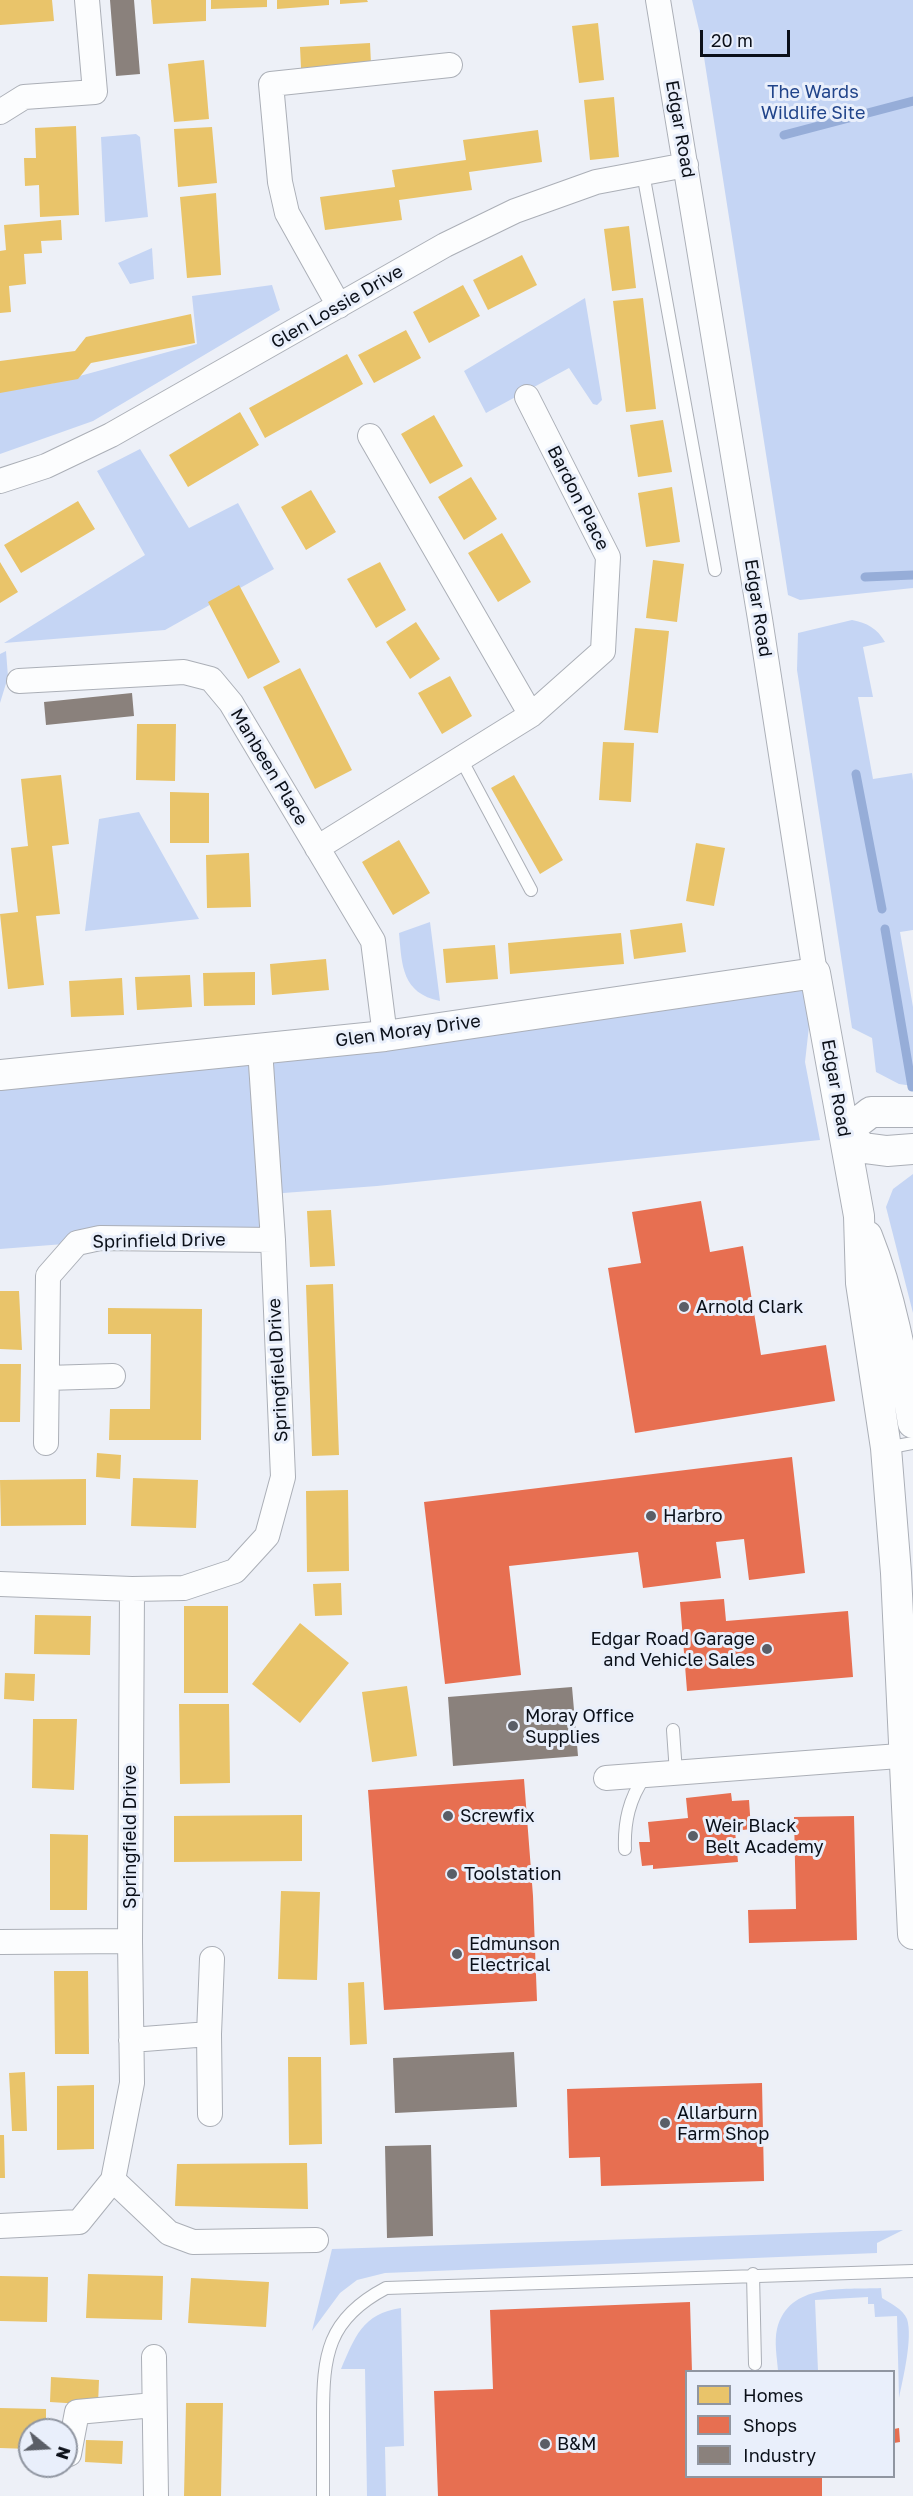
<!DOCTYPE html>
<html>
<head>
<meta charset="utf-8">
<style>
	body { margin:0 }
	#map { position:relative; width:913px; height:2496px; overflow:hidden; background:#edf0f7; font-family:"Golos Text",sans-serif }
	canvas { display:block }
	.legend { position:absolute; left:685px; top:2370px; width:210px; height:108px; box-sizing:border-box; background:#e9effb; border:2px solid #9096a1; margin:0; padding:8px 10px; list-style:none; font-size:18px; color:#0b1019 }
	.legend li { display:flex; align-items:center; gap:12px; height:30px }
	.legend b { width:30px; border:2px solid #9096a1 }
	.north { position:absolute; left:18px; top:2418px; width:60px; height:60px; box-sizing:border-box; background:#e9effb; border:2px solid #9096a1; border-radius:50%; rotate:108deg; font-size:16px; font-weight:700; line-height:24px; text-align:center; color:#0b1019 }
	.north::after { content:''; display:block; margin:auto; width:21px; height:27px; background:#5a5e67; clip-path:polygon(50% 0,100% 100%,50% 72%,0 100%) }
	.scale { position:absolute; left:700px; top:30px; width:90px; height:27px; box-sizing:border-box; border:3px solid #0b1019; border-top:0; padding-left:8px; font-size:18px; line-height:21px; white-space:nowrap; color:#0b1019; -webkit-text-stroke:4px #e9effb; paint-order:stroke }
</style>
</head>
<body>
<div id="map">
<canvas width="913" height="2496"></canvas>
<ul class="legend">
<li><b style="height:16px;background:#e9c46a"></b>Homes</li>
<li><b style="height:16px;background:#e76f51"></b>Shops</li>
<li><b style="height:16px;background:#8a817c"></b>Industry</li>
</ul>
<div class="north">N</div>
<div class="scale">20 m</div>
</div>
<script>
const context = document.querySelector('canvas').getContext('2d');
context.lineJoin = 'round';
function fill(path, color) { context.fillStyle = color; context.fill(path, 'evenodd'); }
function strokePath(path, color, width, dash) { context.strokeStyle = color; context.lineWidth = width; context.lineCap = dash ? 'butt' : 'round'; context.setLineDash(dash || []); context.stroke(path); }
function write(font, color, halo, rows, align = 'center') {
  context.font = font + ' "Golos Text",sans-serif'; context.lineWidth = 6; context.setLineDash([]); context.textBaseline = 'middle'; context.strokeStyle = halo; context.fillStyle = color; for (const [text, x, y, turn = 0] of rows) {
    context.save(); context.translate(x, y); context.rotate((+turn || 0) * Math.PI / 180); context.textAlign = isNaN(turn) ? turn : align; if (halo) context.strokeText(text, 0, 0); context.fillText(text, 0, 0); context.restore();
  }
}
fill(new Path2D(`
	M692 0H913V588L800 600 788 595 701 38Z
	M136 134 140 137 148 217 105 222 101 137Z
	M152 248 154 279 130 284 118 263Z
	M272 285 280 310 93 421 0 454V391L54 383 197 344 192 296Z
	M585 298 602 400 597 405 593 404 569 368 486 413 464 371Z
	M140 449 189 528 238 503 274 569 165 630 4 643 145 555 97 471Z
	M852 620C867 623 877 628 885 642L863 647 873 697H858L873 779 912 773 913 781V930L900 932 913 1007V1086L899 1084 876 1072 872 1038 852 1028 797 670 798 633Z
	M6 651 8 677 0 703V654Z
	M139 812 199 919 85 931 99 819Z
	M430 922 440 1001C402 993 402 966 399 933Z
	M815 973 805 1062 820 1140 377 1186 270 1194 273 1240 77 1243 0 1249V1075Z
	M913 1174V1313L886 1207 893 1189Z
	M903 2230 877 2243V2253L385 2273 357 2280 340 2293 312 2331 332 2249Z
	M881 2288 882 2298C890 2303 903 2309 907 2319 913 2338 903 2378 899 2398L897 2316 875 2317 874 2304H868V2297L815 2300 818 2371H778C777 2358 774 2342 777 2329 789 2282 843 2290 881 2288Z
	M401 2308 404 2446 385 2447 386 2496H367L365 2369H341C355 2337 362 2314 401 2308Z`), '#c5d5f4');
fill(new Path2D(`
	M0 0H52L54 21 0 25Z
	M151 0H206V21L153 24Z
	M211 0H267V7L211 9Z
	M277 0H329V5L277 9Z
	M340 0H367L368 2 340 4Z
	M598 23 604 80 579 83 572 26Z
	M370 43 371 64 301 68 300 47Z
	M204 60 209 119 174 122 168 64Z
	M614 97 619 157 590 160 584 100Z
	M76 126 79 215 40 217 39 185 25 186 24 158H36L35 128Z
	M212 127 217 183 178 187 174 129Z
	M538 130 542 162 469 172 472 190 399 200 402 220 325 230 320 197 395 187 392 170 466 160 463 140Z
	M216 193 221 275 187 278 180 197Z
	M61 220 62 240 41 241 42 253 24 254 26 284 9 286 11 312 0 313V251L6 250 4 225Z
	M629 226 636 288 612 291 604 229Z
	M522 255 537 285 488 310 473 280Z
	M463 285 480 316 429 343 413 312Z
	M643 298 656 409 626 412 613 301Z
	M191 314 195 343 91 363 78 379 0 393V361L75 351 86 337Z
	M406 330 421 358 374 383 358 355Z
	M347 354 363 384 265 438 249 408Z
	M240 412 259 445 188 487 169 455Z
	M434 415 463 466 430 484 401 434Z
	M663 420 672 472 638 477 630 425Z
	M471 477 497 519 464 540 438 497Z
	M672 487 680 542 646 547 638 493Z
	M311 490 336 532 306 550 281 507Z
	M78 501 95 529 21 573 4 545Z
	M502 533 531 582 498 602 468 553Z
	M653 560 684 564 677 622 646 618Z
	M0 562 18 592 0 603Z
	M380 562 406 610 376 628 347 579Z
	M239 585 280 662 248 679 208 602Z
	M416 622 440 659 410 679 386 642Z
	M635 628 669 631 658 733 624 730Z
	M300 668 352 770 315 789 263 687Z
	M450 676 472 716 442 734 418 693Z
	M137 724H176L175 781 136 780Z
	M603 742 634 743 631 802 599 800Z
	M61 775 69 844 52 846 60 914 36 916 44 985 8 989 0 914 18 912 11 848 28 846 21 779Z
	M514 775 563 860 540 874 491 788Z
	M170 792 209 793V843H170Z
	M399 840 430 893 393 915 362 862Z
	M696 843 725 848 714 906 686 901Z
	M249 853 251 907 207 908 206 855Z
	M682 923 686 952 634 959 630 930Z
	M621 933 624 964 510 974 508 943Z
	M495 945 498 979 446 983 443 949Z
	M326 959 329 990 272 995 270 964Z
	M255 972V1005L204 1006 203 973Z
	M190 975 192 1007 137 1010 135 977Z
	M122 978 124 1015 71 1017 69 981Z
	M331 1210 335 1266 310 1267 307 1211Z
	M333 1284 339 1455 312 1456 306 1285Z
	M0 1291H19L22 1350 0 1349Z
	M108 1308 202 1309 201 1440H109L110 1409H150L151 1334H108Z
	M0 1364H21L20 1422H0Z
	M97 1453 121 1455 120 1479 96 1477Z
	M133 1478 198 1480 196 1528 131 1526Z
	M86 1479V1525L1 1526 0 1480Z
	M348 1490 349 1571 307 1572 306 1491Z
	M341 1583 342 1615 315 1616 313 1584Z
	M184 1606H228V1693H184Z
	M35 1615 91 1616 90 1655 34 1654Z
	M300 1623 349 1663 300 1723 252 1684Z
	M5 1673 35 1674 34 1701 4 1699Z
	M407 1686 417 1756 372 1762 362 1692Z
	M179 1704H229L230 1783 180 1784Z
	M33 1719H77L74 1790 32 1788Z
	M302 1815V1861L174 1862V1816Z
	M50 1834 88 1835 87 1910H50Z
	M281 1891 320 1892 317 1980 278 1979Z
	M54 1971H88L89 2054H55Z
	M364 1982 367 2044 350 2045 348 1983Z
	M288 2057H321L322 2144 289 2145Z
	M25 2072 27 2131H12L9 2073Z
	M94 2085V2149L57 2150V2086Z
	M0 2135H4L5 2178H0Z
	M307 2163 308 2209 175 2206 177 2164Z
	M88 2274 163 2276 162 2320 86 2318Z
	M0 2276 48 2277 47 2322 0 2321Z
	M191 2278 269 2282 266 2327 188 2323Z
	M51 2377 99 2380 98 2405 50 2402Z
	M186 2403H223L221 2496H184Z
	M0 2408 46 2409V2430H30V2449L0 2448Z
	M86 2440 123 2441 122 2464 85 2462Z`), '#e9c46a');
fill(new Path2D(`
	M701 1201 710 1252 743 1246 761 1355 826 1345 835 1401 635 1433 608 1268 641 1263 632 1212Z
	M792 1457 805 1573 749 1580 744 1539 716 1542 721 1578 643 1588 638 1552 509 1566 521 1675 445 1684 424 1502Z
	M724 1599 726 1621 848 1611 853 1677 687 1691 680 1602Z
	M524 1779 533 1896 537 2001 384 2010 368 1790Z
	M731 1793 732 1801 749 1800 751 1829 735 1831 738 1862 653 1869V1865L642 1866 639 1842H650L648 1822 688 1818 686 1798Z
	M854 1816 857 1940 749 1943 748 1910 796 1909 794 1817Z
	M762 2083 764 2181 601 2186 600 2157 569 2158 567 2089Z
	M690 2302 692 2372H686V2476H822V2496H438L434 2391 493 2389 490 2310Z
	M899 2428 900 2442 894 2443V2429Z`), '#e76f51');
fill(new Path2D(`
	M110 0H134L140 74 116 76Z
	M132 693 134 716 46 725 44 702Z
	M572 1687 578 1756 453 1766 448 1697Z
	M514 2052 517 2107 395 2113 393 2058Z
	M431 2145 433 2236 387 2238 385 2146Z`), '#8a817c');
strokePath(new Path2D(`
	M784 135 913 101
	M865 577 913 575
	M856 774 882 909
	M885 929 912 1087`), '#96add8', 9);
const service = new Path2D(`
	M643 173 715 570
	M461 759 531 890
	M886 1448 913 1443
	M673 1730 676 1773
	M625 1849C624 1822 629 1799 645 1776
	M753 2274 755 2364
	M323 2496C323 2470 323 2443 323 2417 323 2355 327 2319 386 2288L913 2271`);
const minor = new Path2D(`
	M658 0 760 619 815 973
	M0 112 24 97 95 92 87 0
	M339 306 287 213 280 182 271 84 450 65
	M370 436 531 715
	M0 481 46 466 111 435 445 245 515 211 596 182 686 165
	M19 681 184 672 211 679 231 703 373 941 385 1036
	M317 848 531 715 603 651 608 557 527 397
	M47 1378 113 1376
	M46 1443 48 1276 77 1243 100 1238 273 1240
	M0 1584 132 1589 184 1588 235 1571 267 1536 283 1477 273 1240 260 1049
	M606 1778 913 1755
	M0 1942 130 1941
	M209 2034 210 2114
	M131 2040 209 2034 212 1959
	M113 2180 169 2233 193 2242 316 2240
	M0 2226 79 2222 113 2180 132 2083 130 1941 132 1589
	M154 2357 156 2496
	M69 2454 77 2412 154 2405`);
const tertiary = new Path2D(`
	M0 1075 385 1036 815 973 859 1216 861 1283 886 1448 896 1573 913 1934
	M913 1112H871L844 1133 864 1148 887 1151 913 1149
	M867 1236C891 1296 902 1359 913 1423`);
strokePath(service, '#abafb7', 14);
strokePath(minor, '#abafb7', 26);
strokePath(tertiary, '#abafb7', 32);
strokePath(service, '#fcfdfe', 12);
strokePath(minor, '#fcfdfe', 24);
strokePath(tertiary, '#fcfdfe', 30);
for (const [x, y, r, color] of [
	[684,1307,6,"#5a5e67"],
	[651,1516,6,"#5a5e67"],
	[767,1649,6,"#5a5e67"],
	[513,1726,6,"#5a5e67"],
	[448,1816,6,"#5a5e67"],
	[693,1836,6,"#5a5e67"],
	[452,1874,6,"#5a5e67"],
	[457,1954,6,"#5a5e67"],
	[665,2123,6,"#5a5e67"],
	[545,2444,6,"#5a5e67"]
]) { const dot = new Path2D(); dot.arc(x, y, r, 0, 2 * Math.PI); context.fillStyle = color; context.fill(dot); strokePath(dot, '#e9effb', 2); }
write('18px', '#21448a', '#e9effb', [
	["The Wards",813,92],
	["Wildlife Site",813,113]
]);
write('18px', '#0b1019', '#e9effb', [
	["Edgar Road",680,129,80],
	["Glen Lossie Drive",337,307,-30],
	["Bardon Place",578,498,63],
	["Edgar Road",758,608,81],
	["Manbeen Place",269,767,59],
	["Glen Moray Drive",408,1031,-8],
	["Edgar Road",836,1088,80],
	["Sprinfield Drive",159,1241,-1],
	["Springfield Drive",278,1370,-93],
	["Springfield Drive",130,1837,-90]
]);
write('18px', '#0b1019', '#e9effb', [
	["Arnold Clark",696,1307],
	["Harbro",663,1516],
	["Edgar Road Garage",755,1639,"right"],
	["and Vehicle Sales",755,1660,"right"],
	["Moray Office",525,1716],
	["Supplies",525,1737],
	["Screwfix",460,1816],
	["Weir Black",705,1826],
	["Belt Academy",705,1847],
	["Toolstation",464,1874],
	["Edmunson",469,1944],
	["Electrical",469,1965],
	["Allarburn",677,2113],
	["Farm Shop",677,2134],
	["B&M",557,2444]
], 'left');
</script>
</body>
</html>
